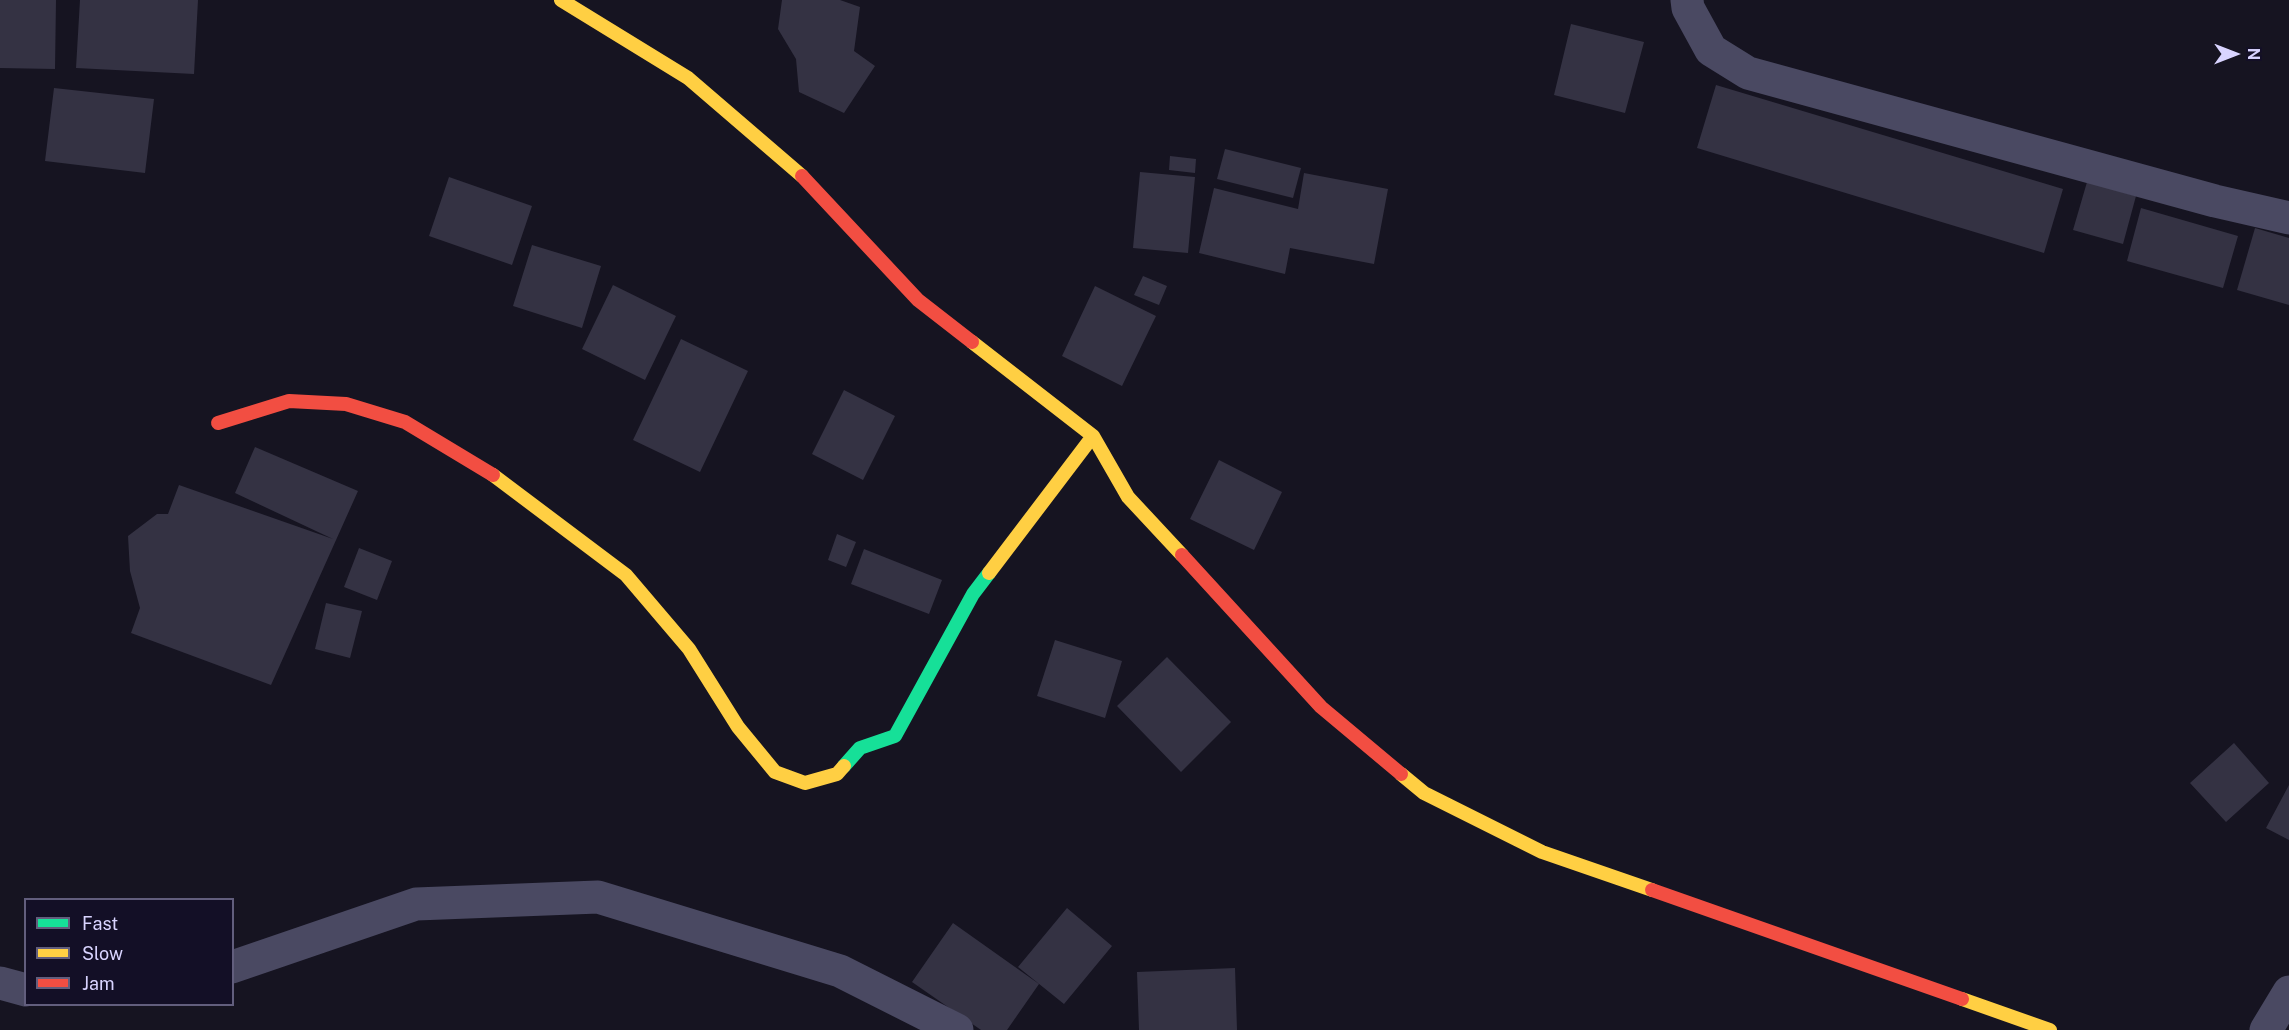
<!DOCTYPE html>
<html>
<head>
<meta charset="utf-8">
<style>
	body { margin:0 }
	#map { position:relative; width:2289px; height:1030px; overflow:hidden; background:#161421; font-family:"Public Sans",sans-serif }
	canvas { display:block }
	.legend { position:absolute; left:24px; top:898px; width:210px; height:108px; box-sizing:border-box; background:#130f26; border:2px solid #625e7d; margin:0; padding:8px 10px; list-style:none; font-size:18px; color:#d9d4ff }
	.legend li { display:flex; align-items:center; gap:12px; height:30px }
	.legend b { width:30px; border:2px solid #625e7d }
	.north { position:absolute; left:2205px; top:24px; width:60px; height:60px; -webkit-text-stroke:4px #130f26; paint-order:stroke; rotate:90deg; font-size:16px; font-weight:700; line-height:24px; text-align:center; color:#d9d4ff }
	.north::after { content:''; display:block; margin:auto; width:21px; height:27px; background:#d9d4ff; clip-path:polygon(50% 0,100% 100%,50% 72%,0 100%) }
</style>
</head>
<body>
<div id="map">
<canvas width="2289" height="1030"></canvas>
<ul class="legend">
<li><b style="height:8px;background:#16e098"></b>Fast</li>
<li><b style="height:8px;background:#ffcf43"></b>Slow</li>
<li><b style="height:8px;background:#f24e42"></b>Jam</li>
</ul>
<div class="north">N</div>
</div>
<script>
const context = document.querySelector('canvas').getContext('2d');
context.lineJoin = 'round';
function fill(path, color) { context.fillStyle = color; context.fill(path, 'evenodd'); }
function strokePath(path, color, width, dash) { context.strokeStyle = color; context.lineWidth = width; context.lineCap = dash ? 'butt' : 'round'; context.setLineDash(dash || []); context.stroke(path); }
fill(new Path2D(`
	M0 0H56L55 69 0 68Z
	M80 0H198L194 74 76 68Z
	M782 0H840L860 7 854 51 875 66 844 113 799 92 796 59 778 29Z
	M1571 24 1644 42 1625 113 1554 95Z
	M1716 85 2063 189 2044 253 1697 148Z
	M54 88 154 99 145 173 45 161Z
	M1225 149 1301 168 1293 198 1217 179Z
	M1170 156 1196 159 1195 173 1169 170Z
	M1140 172 1195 177 1188 253 1133 248Z
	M1304 173 1388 189 1374 264 1290 248 1285 274 1199 253 1214 188 1298 209Z
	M449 177 532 206 512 265 429 236Z
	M2087 182 2136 196 2123 244 2073 230Z
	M2141 208 2238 236 2223 288 2127 261Z
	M2255 228 2289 238V305L2237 290Z
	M532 245 601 266 582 328 513 306Z
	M1143 276 1167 286 1159 305 1134 295Z
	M613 285 676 316 645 380 582 349Z
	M1095 286 1156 316 1122 386 1062 356Z
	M681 339 748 371 700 472 633 440Z
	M844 390 895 416 863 480 812 454Z
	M255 447 358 491 271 685 131 633 140 608 130 571 128 536 157 514H168L179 485 333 539 235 493Z
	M1219 460 1282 492 1254 550 1190 519Z
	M837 534 856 542 846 567 828 560Z
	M359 548 392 561 377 600 344 587Z
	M864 549 942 580 929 614 851 584Z
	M326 603 362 611 350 658 315 649Z
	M1055 640 1122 661 1105 718 1037 696Z
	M1167 657 1231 722 1181 772 1117 706Z
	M2234 743 2269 783 2226 822 2190 783Z
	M2289 785V840L2266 828Z
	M1067 908 1112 946 1064 1004 1018 967Z
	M953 923 1039 984 1007 1030H981L912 982Z
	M1235 968 1237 1030H1139L1137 972Z`), '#343243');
strokePath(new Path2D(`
	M1687 0 1688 8 1711 50 1748 73 2215 201 2289 218
	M232 967 416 904 598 897 840 971 957 1030
	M0 983 26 990
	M2266 1030 2289 992`), '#4a4962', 33);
strokePath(new Path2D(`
	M844 766 860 748 895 736 973 594 989 573`), '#16e098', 14);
strokePath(new Path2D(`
	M561 0 688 78 802 176
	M972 342 1093 436 1128 497 1182 555
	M493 475 626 575 689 649 738 727 775 772 805 783 837 774 844 766
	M989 573 1093 436
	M1401 774 1424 793 1542 852 1652 890
	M1962 999 2050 1030`), '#ffcf43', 14);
strokePath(new Path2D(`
	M802 176 918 300 972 342
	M218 423 289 401 346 404 405 422 493 475
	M1182 555 1321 707 1401 774
	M1652 890 1962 999`), '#f24e42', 14);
</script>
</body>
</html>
